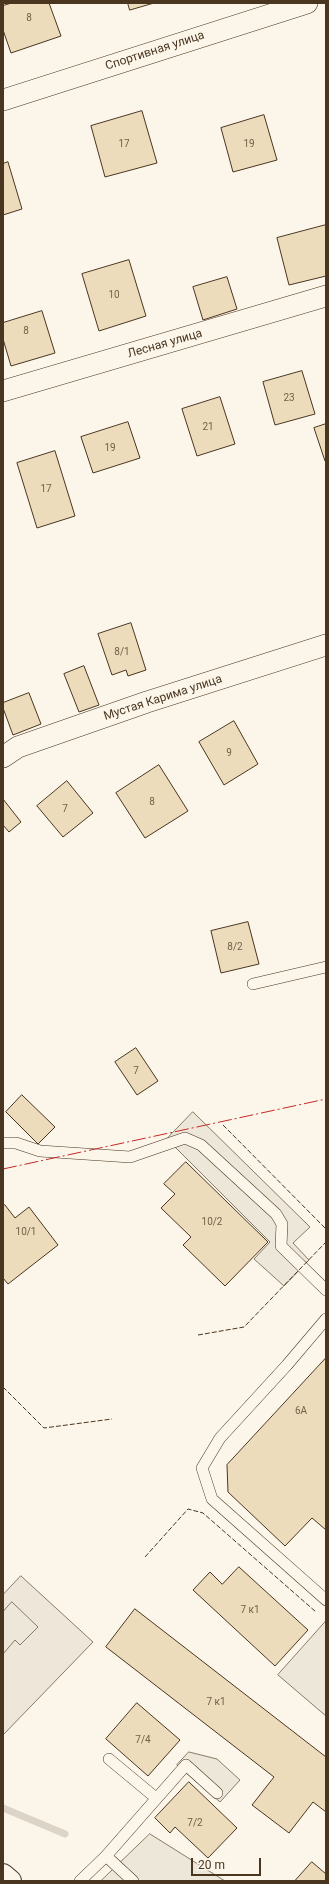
<!DOCTYPE html>
<html>
<head>
<meta charset="utf-8">
<style>
	body { margin:0 }
	#map { position:relative; width:329px; height:1884px; overflow:hidden; background:#fbf6e9; font-family:Roboto,sans-serif }
	canvas { display:block }
	.frame { position:absolute; inset:0; border:4px solid #4a3520; pointer-events:none }
	.scale { position:absolute; left:191px; top:1858px; width:70px; height:18px; box-sizing:border-box; border:2px solid #4a3520; border-top:0; padding-left:5px; font-size:12px; line-height:14px; white-space:nowrap; color:#4a3520; -webkit-text-stroke:3px #fbf6e9; paint-order:stroke }
</style>
</head>
<body>
<div id="map">
<canvas width="329" height="1884"></canvas>
<div class="frame"></div>
<div class="scale">20 m</div>
</div>
<script>
const context = document.querySelector('canvas').getContext('2d');
context.lineJoin = 'round';
function fill(path, color) { context.fillStyle = color; context.fill(path, 'evenodd'); }
function strokePath(path, color, width, dash) { context.strokeStyle = color; context.lineWidth = width; context.lineCap = dash ? 'butt' : 'round'; context.setLineDash(dash || []); context.stroke(path); }
function write(font, color, halo, rows, align = 'center') {
  context.font = font + ' Roboto,sans-serif'; context.lineWidth = 3; context.setLineDash([]); context.textBaseline = 'middle'; context.strokeStyle = halo; context.fillStyle = color; for (const [text, x, y, turn = 0] of rows) {
    context.save(); context.translate(x, y); context.rotate((+turn || 0) * Math.PI / 180); context.textAlign = isNaN(turn) ? turn : align; if (halo) context.strokeText(text, 0, 0); context.fillText(text, 0, 0); context.restore();
  }
}
const green = new Path2D(`
	M21 1576 93 1642 3 1735V1595Z`);
fill(green, '#ede6d9');
strokePath(green, '#887966', 1);
const parking = new Path2D(`
	M193 1112 310 1227 293 1243 309 1260 284 1286 254 1259 270 1242 167 1139Z
	M12 1602 38 1627 20 1645 15 1640 3 1654V1612Z
	M326 1621V1716L278 1675Z
	M189 1752 217 1759 240 1780 220 1802 177 1765Z
	M150 1834 225 1881H101Z`);
fill(parking, '#ede7d9');
strokePath(parking, '#887966', 1);
strokePath(new Path2D(`
	M3 1808 65 1834`), '#dcd4c6', 7);
const building = new Path2D(`
	M12 3H49L61 36 11 53 3 30V6Z
	M128 3H154L130 10Z
	M142 111 157 163 105 177 91 126Z
	M264 115 277 160 233 172 221 128Z
	M8 162 22 209 3 215V164Z
	M326 225V276L289 285 277 238Z
	M129 260 146 316 99 331 82 274Z
	M227 277 237 309 203 320 193 287Z
	M42 311 55 353 11 366 3 339V323Z
	M302 371 315 414 275 425 263 382Z
	M220 397 235 444 197 456 182 409Z
	M128 422 140 458 93 473 81 437Z
	M326 424V461H325L314 428Z
	M55 451 75 516 37 528 17 463Z
	M131 623 146 670 128 676 126 670 112 675 98 634Z
	M84 666 99 705 79 712 64 674Z
	M29 693 41 724 13 735 3 708V703Z
	M234 721 258 764 224 785 199 742Z
	M159 765 188 811 145 838 116 793Z
	M67 781 93 813 63 837 37 806Z
	M3 799 21 822 9 832 3 825Z
	M248 922 259 964 221 973 211 931Z
	M136 1048 158 1081 137 1095 115 1062Z
	M22 1095 55 1127 38 1144 6 1112Z
	M186 1162 268 1242 225 1286 183 1245 191 1237 161 1208 175 1194 164 1184Z
	M5 1205 15 1218 29 1207 58 1245 8 1284 3 1278V1206Z
	M326 1358V1530L312 1518 285 1546 228 1492 227 1465Z
	M239 1567 308 1630 275 1666 193 1590 210 1572 222 1584Z
	M135 1609 326 1757V1812L313 1802 289 1833 252 1805 274 1777 106 1647Z
	M137 1703 180 1740 148 1776 106 1739Z
	M189 1782 237 1828 208 1858 175 1827 170 1833 155 1818Z
	M312 1862 326 1874V1881H295Z`);
fill(building, '#ecdcbc');
strokePath(building, '#4a3520', 1);
const service = new Path2D(`
	M253 984 326 967
	M3 1143H16L40 1151 130 1157 185 1138 201 1145 276 1214 282 1224 281 1246 326 1290
	M326 1319 287 1365 220 1438 202 1468 212 1499 326 1600
	M109 1759 156 1798
	M106 1856 186 1765 217 1793
	M80 1881 106 1856 133 1881`);
const minor = new Path2D(`
	M3 100 307 3
	M3 391 326 296
	M3 757 18 747 147 702 326 645`);
const tertiary = new Path2D(`
	M3 1875 10 1881`);
strokePath(service, '#4a3520', 12);
strokePath(minor, '#4a3520', 22);
strokePath(tertiary, '#4a3520', 24);
strokePath(service, '#fbf6e9', 11);
strokePath(minor, '#fbf6e9', 21);
strokePath(tertiary, '#fbf6e9', 22);
strokePath(new Path2D(`
	M223 1125 326 1229
	M198 1335 244 1327 326 1242
	M3 1387 44 1428 112 1419
	M145 1557 188 1509 203 1513 316 1612`), '#4a3520', 1, [5, 2]);
strokePath(new Path2D(`
	M3 1169 326 1099`), '#c62828', 1, [14, 3, 2, 3]);
write('10px', '#725f47', null, [
	["8",29,18],
	["17",124,144],
	["19",249,144],
	["10",114,295],
	["8",26,331],
	["23",289,398],
	["21",208,427],
	["19",110,448],
	["17",46,489],
	["8/1",122,652],
	["9",229,753],
	["8",152,802],
	["7",65,809],
	["8/2",235,947],
	["7",136,1071],
	["10/2",212,1222],
	["10/1",26,1232],
	["6А",301,1411],
	["7 к1",250,1610],
	["7 к1",216,1702],
	["7/4",143,1740],
	["7/2",195,1823]
]);
write('12px', '#4a3520', '#fbf6e9', [
	["Спортивная улица",155,51,-18],
	["Лесная улица",165,344,-16],
	["Мустая Карима улица",163,698,-18]
]);
</script>
</body>
</html>
